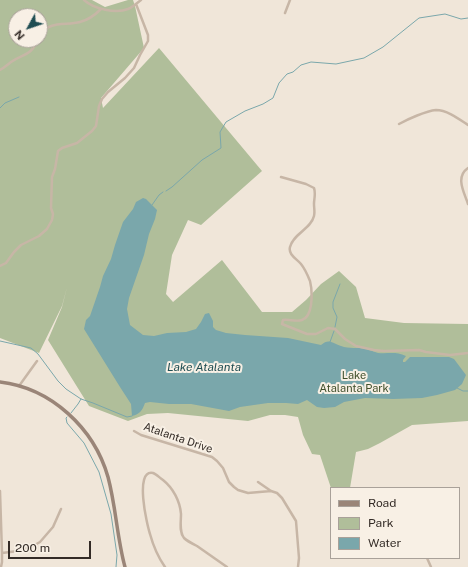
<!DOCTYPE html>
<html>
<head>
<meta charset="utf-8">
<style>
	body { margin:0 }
	#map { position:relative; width:468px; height:567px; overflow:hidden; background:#f0e6d9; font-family:"Public Sans",sans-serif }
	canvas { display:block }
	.legend { position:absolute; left:330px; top:487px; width:130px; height:72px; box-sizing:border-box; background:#f8f0e5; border:1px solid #a9a199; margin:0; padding:5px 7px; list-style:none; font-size:12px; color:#332b26 }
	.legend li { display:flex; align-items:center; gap:8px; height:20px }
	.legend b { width:20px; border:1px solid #a9a199 }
	.north { position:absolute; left:8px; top:8px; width:40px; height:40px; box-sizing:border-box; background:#f8f0e5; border:1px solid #a9a199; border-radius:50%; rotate:230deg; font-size:11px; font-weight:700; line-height:16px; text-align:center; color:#332b26 }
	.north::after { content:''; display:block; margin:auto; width:14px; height:18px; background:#1f4d52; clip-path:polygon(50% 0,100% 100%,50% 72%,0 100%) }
	.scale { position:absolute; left:8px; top:541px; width:83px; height:18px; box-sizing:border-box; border:2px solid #332b26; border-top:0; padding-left:5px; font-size:12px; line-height:14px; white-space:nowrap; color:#332b26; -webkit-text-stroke:3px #f8f0e5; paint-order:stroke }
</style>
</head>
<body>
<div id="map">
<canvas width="468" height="567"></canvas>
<ul class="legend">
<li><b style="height:5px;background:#9a8578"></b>Road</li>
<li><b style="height:11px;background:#b0be9a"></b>Park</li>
<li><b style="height:11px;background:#7aa7ab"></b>Water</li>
</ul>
<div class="north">N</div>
<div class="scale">200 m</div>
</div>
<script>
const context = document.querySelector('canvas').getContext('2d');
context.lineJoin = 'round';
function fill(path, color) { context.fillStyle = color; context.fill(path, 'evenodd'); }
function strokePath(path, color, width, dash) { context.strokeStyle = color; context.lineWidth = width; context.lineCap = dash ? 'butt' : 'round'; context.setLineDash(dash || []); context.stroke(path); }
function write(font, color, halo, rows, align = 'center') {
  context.font = font + ' "Public Sans",sans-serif'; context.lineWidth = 4; context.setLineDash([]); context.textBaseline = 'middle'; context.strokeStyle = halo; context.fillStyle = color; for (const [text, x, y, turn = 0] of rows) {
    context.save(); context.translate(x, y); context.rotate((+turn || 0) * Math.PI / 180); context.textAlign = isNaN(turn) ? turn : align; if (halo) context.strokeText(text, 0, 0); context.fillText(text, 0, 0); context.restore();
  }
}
fill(new Path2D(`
	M0 0H92L105 7 128 0H133L135 6 144 48 101 98 103 108 159 48 262 171 201 225 188 220 172 255 166 294 173 302 222 260 262 312H292L306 300 321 284 339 271 356 287 365 318 404 323 468 324V421L412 425 380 443 368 449 356 452 350 488H331L320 455 312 454 303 435 298 417 285 415H270L248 421 168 413 147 414 128 421 89 406 48 340 62 307 67 287 62 306 39 353 0 338ZM16 16H40V40H16Z`), '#b0be9a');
fill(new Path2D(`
	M143 198 146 199 157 210 155 219 149 234 144 255 129 298 127 309 130 325 143 335 154 336 167 333 186 332 196 329 201 322 205 314 209 313 213 321V327L216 330 226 333 245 335 288 338 321 345C329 338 332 343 341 346 349 349 358 347 366 349 370 350 374 352 378 353 389 354 395 351 406 356L403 360V362H405L410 357H449L454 359 466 375 462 384 455 390 437 395 422 398 393 399 365 398 344 402 335 407 324 408 317 407 307 400 298 404 286 403H268L240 407 229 411 191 404H169L150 402 145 403C142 411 140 414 132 416L131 404 120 387 84 329 86 320 90 316 100 287 103 276 111 259 115 245 123 222 133 209 136 202Z`), '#7aa7ab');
strokePath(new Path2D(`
	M0 108 5 103 19 97
	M166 191 172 187 202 160 221 148 220 132 226 122 245 111 263 104 273 98 279 83 287 74 293 72 301 65 311 62 336 64 364 58 383 47 419 18 445 14 461 19 468 18
	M152 205 159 195 163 192
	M335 327 337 317 333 308V302L340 284
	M0 341 31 348 38 354 58 381 66 389 81 399 93 403 127 417 132 416
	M330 342 334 331
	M457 388 463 391H468
	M71 413 78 404 81 399
	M67 417 66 418 67 423 84 443 99 472 111 514 117 555 116 567`), '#7aa7ab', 1);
strokePath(new Path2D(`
	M84 0C94 9 116 14 128 9 133 7 137 3 141 0
	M285 13 290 0
	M40 36C48 20 66 26 80 22 88 20 95 15 101 9
	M0 70C4 68 7 65 11 62 24 53 30 57 38 40
	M399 124C408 119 426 111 436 110 447 110 459 119 468 125
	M468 168C455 177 464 192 468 204
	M281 177 306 184 314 188C316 194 314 198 314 204 314 208 315 212 314 216 311 229 293 234 290 247 288 255 297 259 301 264 305 269 308 276 310 281 312 289 312 297 311 305 310 312 308 318 302 320 296 322 289 319 283 320L282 324 307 334H316L328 328 335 329 345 339 356 346 374 350 384 351 419 350 426 352 450 355 468 353
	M0 266 6 263 14 252 21 245 39 236 47 229 52 220 53 214 51 208 52 177 55 169 58 151 62 148 77 143 92 131 96 126 99 106 102 99 108 92 125 78 134 68 140 55 148 41V35L136 4
	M19 386 37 361
	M134 431 141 435 212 457 217 461 223 468 229 482 234 487 238 490 248 493 271 491
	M258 482 271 491 277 493 282 498 296 521 299 558 298 567
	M0 491 2 553V562L1 567
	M2 553 18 551 31 547 40 542 53 527 61 509
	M427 558 431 567
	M165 567C158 557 153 545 150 534 147 525 134 469 153 473 156 474 160 478 163 480 173 488 180 501 181 514 181 522 179 532 184 538 187 541 193 544 197 546 207 553 217 560 227 567`), '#c7b6a6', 2.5);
strokePath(new Path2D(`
	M0 382C51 388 94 428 108 477 116 507 117 538 125 567`), '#9a8578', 3.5);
write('11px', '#41502c', '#f8f0e5', [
	["Lake",354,376],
	["Atalanta Park",354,389]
]);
write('11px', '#332b26', '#f8f0e5', [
	["Atalanta Drive",178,438,19]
]);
write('italic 12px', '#1f4d52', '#f8f0e5', [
	["Lake Atalanta",204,367]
]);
</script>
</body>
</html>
